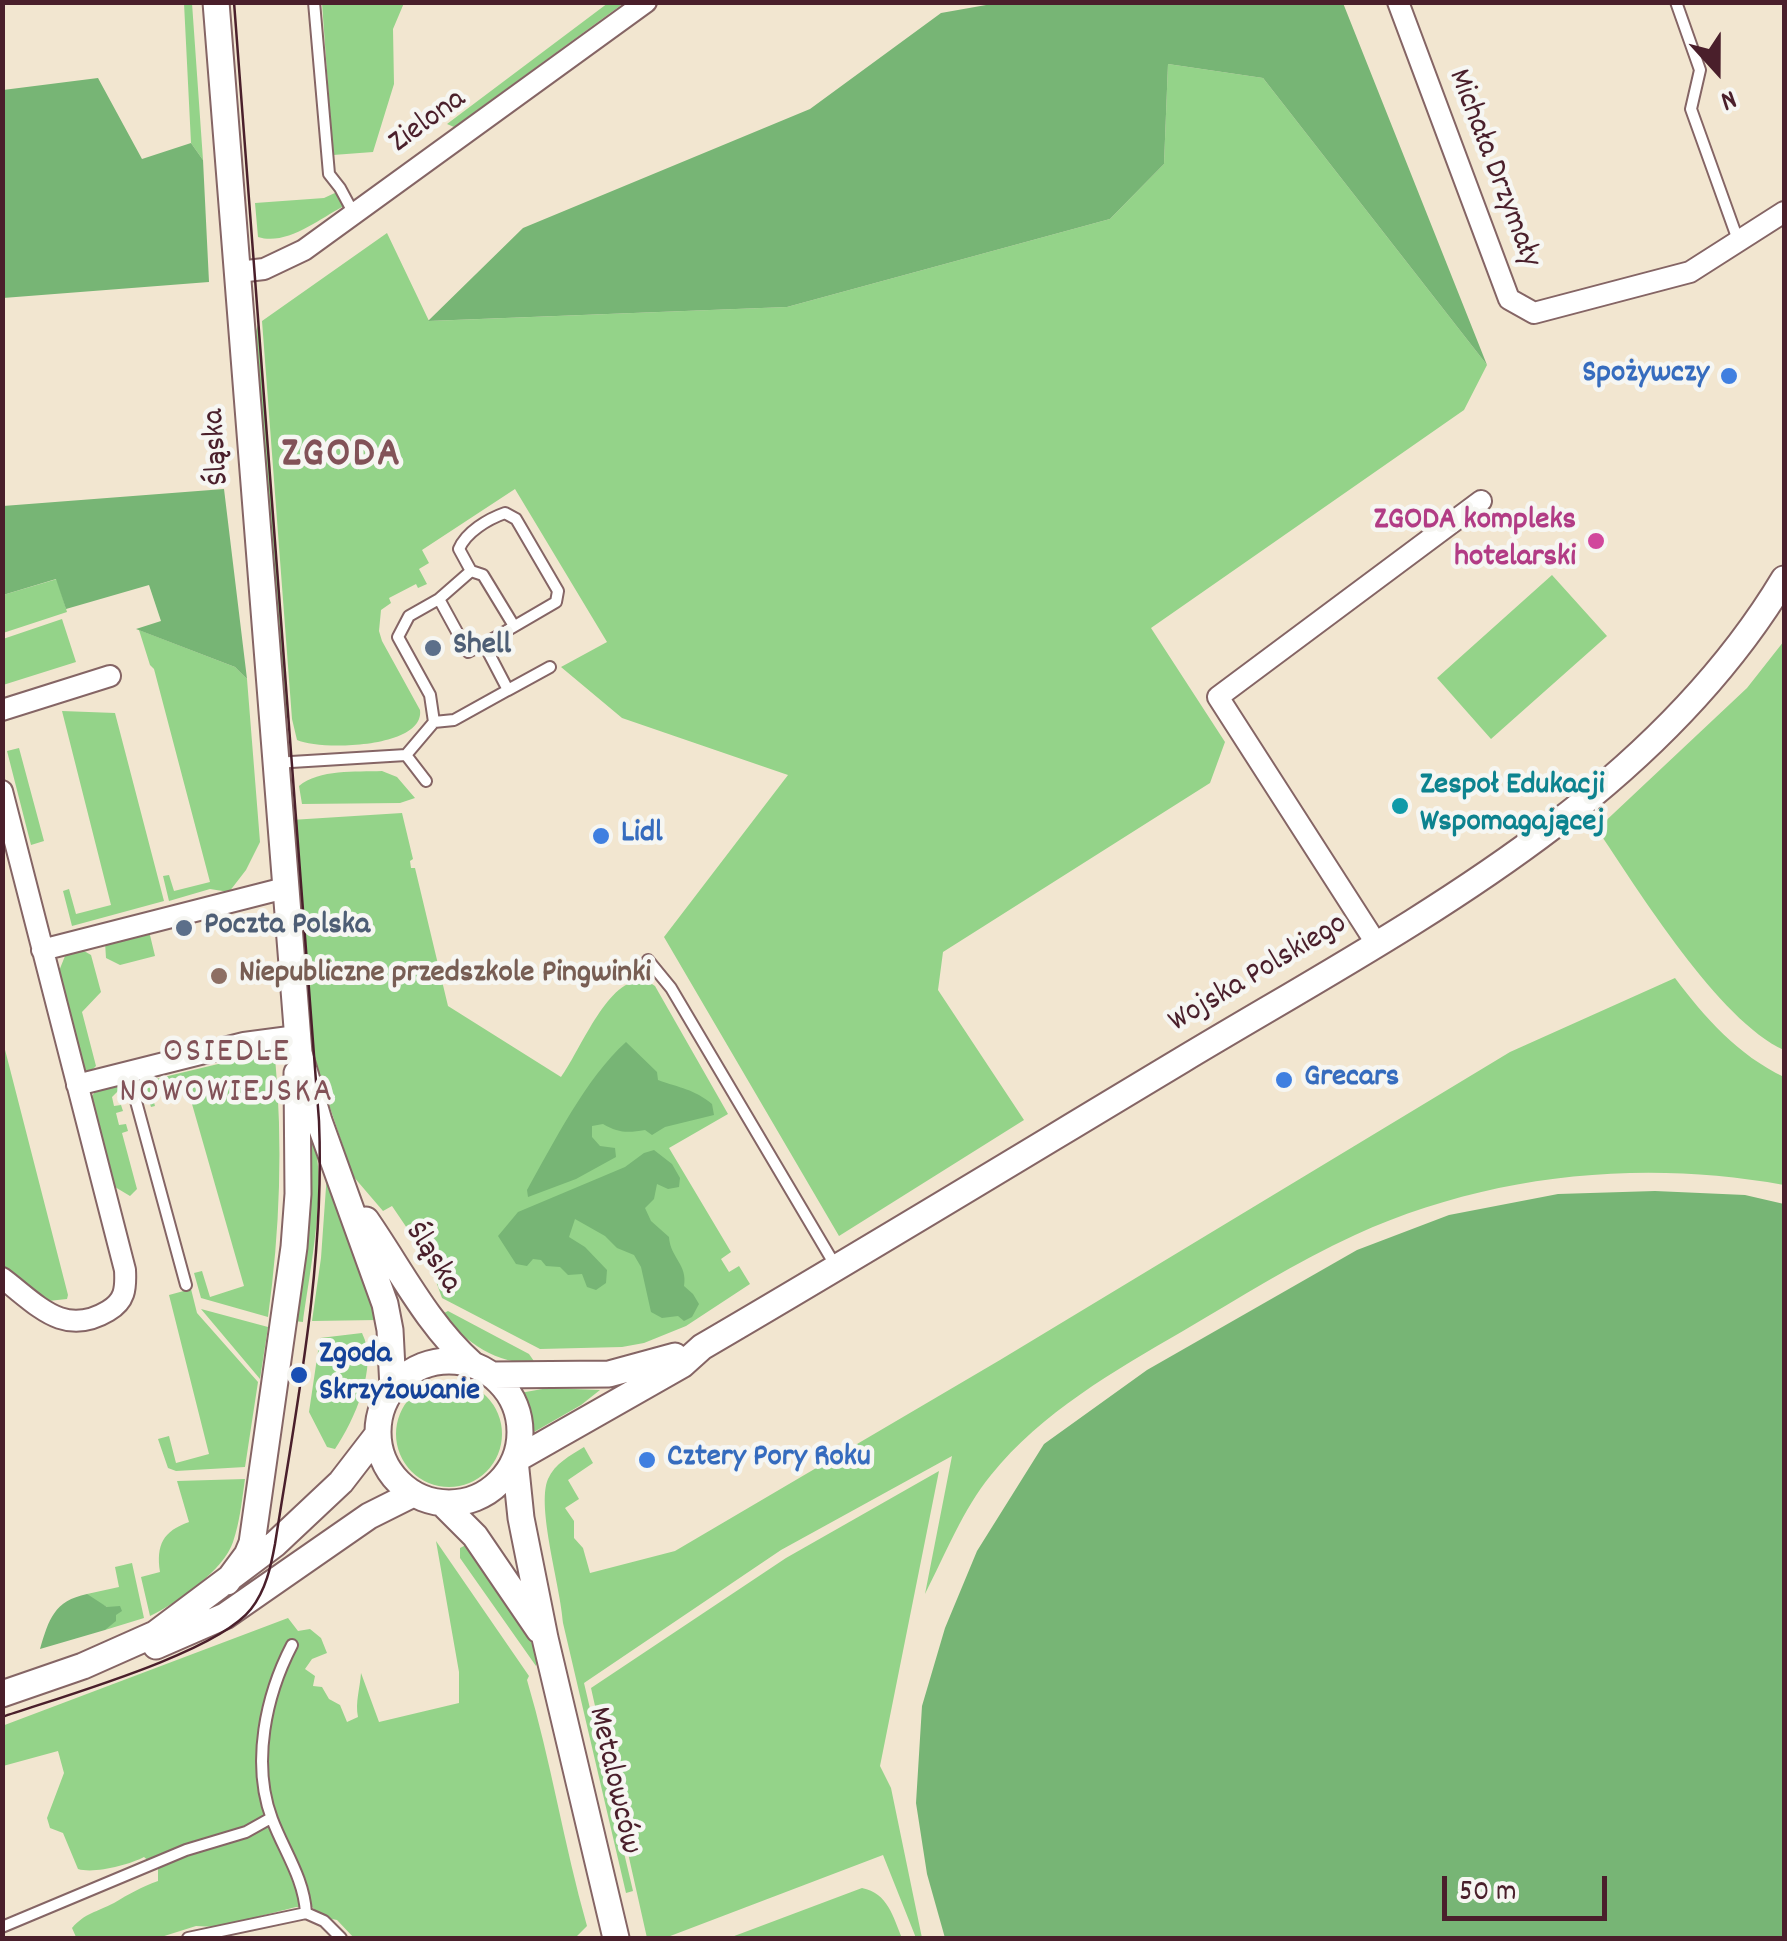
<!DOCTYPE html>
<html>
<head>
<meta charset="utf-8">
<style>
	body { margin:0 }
	#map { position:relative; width:1787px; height:1941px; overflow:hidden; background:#f2e6d0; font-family:Dekko,sans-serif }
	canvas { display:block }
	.frame { position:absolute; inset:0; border:5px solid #4a1f2b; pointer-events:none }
	.north { position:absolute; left:1667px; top:20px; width:100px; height:100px; -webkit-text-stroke:8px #f6f6f2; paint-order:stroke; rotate:159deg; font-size:28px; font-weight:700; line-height:40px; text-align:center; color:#4a1f2b }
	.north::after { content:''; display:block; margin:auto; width:35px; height:45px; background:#4a1f2b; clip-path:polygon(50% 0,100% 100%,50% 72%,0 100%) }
	.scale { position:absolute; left:1442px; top:1876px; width:165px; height:45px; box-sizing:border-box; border:5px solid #4a1f2b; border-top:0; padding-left:12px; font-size:30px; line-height:35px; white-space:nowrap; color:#4a1f2b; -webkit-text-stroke:8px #f6f6f2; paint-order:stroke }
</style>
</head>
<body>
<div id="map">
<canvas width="1787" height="1941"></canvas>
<div class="frame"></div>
<div class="north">N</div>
<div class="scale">50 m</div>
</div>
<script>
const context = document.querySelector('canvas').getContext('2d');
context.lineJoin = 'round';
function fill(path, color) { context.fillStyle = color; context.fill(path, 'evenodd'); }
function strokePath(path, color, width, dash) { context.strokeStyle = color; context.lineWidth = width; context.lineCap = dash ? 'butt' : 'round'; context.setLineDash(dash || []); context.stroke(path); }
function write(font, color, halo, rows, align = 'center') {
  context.font = font + ' Dekko,sans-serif'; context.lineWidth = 9; context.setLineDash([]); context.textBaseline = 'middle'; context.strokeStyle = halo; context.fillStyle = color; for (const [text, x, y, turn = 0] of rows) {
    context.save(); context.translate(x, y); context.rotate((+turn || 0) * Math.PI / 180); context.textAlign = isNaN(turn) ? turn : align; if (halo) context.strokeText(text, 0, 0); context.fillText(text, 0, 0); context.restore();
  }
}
fill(new Path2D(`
	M184 3H192L203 160 191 143Z
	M322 3H404L393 29 394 84 373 152 333 155Z
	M608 3H624L454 127 447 124Z
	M1168 64 1263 78 1487 365 1464 410 1151 628 1225 742 1210 783 943 952 938 990 1024 1120 839 1236 664 937 788 775 622 718 561 667 607 642 515 489 422 550 429 563 419 569 427 584 418 588 416 584 389 598 391 603 381 610 379 631 382 641 420 710C425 748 321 751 297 740L292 719 262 321 387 233 429 321 787 307 1110 219 1164 164Z
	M337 192 344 203 342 207C318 220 286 246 258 237L255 203 324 198Z
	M258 325 262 370 288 718 284 715 255 351V334Z
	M1552 575 1607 636 1491 739 1437 678Z
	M57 579 67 612 3 633V595Z
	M62 619 76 662 3 685V639Z
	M139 630 235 667 247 679 260 842 246 870 229 892 210 889 169 901 163 876 169 875 174 891 210 882 154 669 150 665Z
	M1784 641V1050C1719 1021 1638 890 1597 829L1747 688Z
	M62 711 115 713 164 901 72 926 63 891 69 889 76 914 111 905Z
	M19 748 44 841 31 845 7 751Z
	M382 771 397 777 415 798 400 803 302 804 299 786C319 769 356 772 382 771Z
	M402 813 413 859 410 861 411 868H415L448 1006 561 1077C581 1051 615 958 655 986L728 1114 669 1148 731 1252 721 1259 729 1272 739 1266 750 1284 686 1326 644 1343 622 1347 540 1349 442 1298 428 1259 392 1206 383 1211 353 1176 313 1057 307 1030 291 820Z
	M149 931 155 956 120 965 106 958 105 942Z
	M79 948 91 955 101 992 82 1012 96 1066 90 1072 84 1071 59 971 65 956Z
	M1675 978C1705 1018 1738 1055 1784 1077V1185C1641 1159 1489 1174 1355 1235 1296 1262 1239 1298 1183 1331 1114 1371 1042 1412 991 1475 963 1509 945 1555 925 1594L952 1456 781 1550 584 1683 633 1891 626 1893 563 1623C561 1588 536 1507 548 1479 555 1463 570 1456 584 1447L593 1463 568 1480 579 1499 565 1508 574 1521V1538L583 1548 590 1573 675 1551 1000 1360 1510 1052Z
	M2 1038 68 1295 67 1299 48 1301 3 1267Z
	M264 1053 275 1057C283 1144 280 1230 268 1317L201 1298 194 1273 202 1271 210 1297 244 1286 184 1076 149 1085 155 1106 151 1107 143 1082Z
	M121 1083 124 1085 112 1097 114 1106 121 1105 123 1111 116 1113 119 1125 126 1124 128 1131 122 1133 137 1189 130 1196 115 1187 92 1096 99 1086Z
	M312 1138C329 1178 309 1276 303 1322L294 1321 308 1139Z
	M327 1173 377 1320 312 1321 321 1258Z
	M191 1289 197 1313 258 1382 245 1467 176 1471 168 1468 158 1439 169 1436 176 1463 209 1454 169 1295Z
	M201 1309 268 1327 260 1379Z
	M448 1311 529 1354 536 1364C495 1363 468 1344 442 1314Z
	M362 1333C379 1366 354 1421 335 1449L327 1447 309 1412 320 1338Z
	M396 1434a53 53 0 1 1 106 0a53 53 0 1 1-106 0Z
	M548 1388 600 1390 581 1405 534 1432 531 1431 520 1393Z
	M939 1471 880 1766 891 1788 922 1938H916L883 1855 665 1938H647L591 1688 786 1558Z
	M245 1479C242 1499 240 1522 233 1542 224 1570 176 1604 150 1616L141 1577 160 1572C156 1545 163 1531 189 1522L177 1481Z
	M436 1541 529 1676 527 1680C551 1761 564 1845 587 1926L575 1938H354L337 1920 322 1917 312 1907H296L217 1927 196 1926 158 1938 76 1937 72 1928C85 1913 97 1912 114 1903 129 1894 141 1887 158 1881V1869L144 1857C129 1865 94 1874 78 1869L63 1833 50 1828 47 1818 64 1773 58 1751 3 1766 2 1726 288 1618 298 1631 310 1629 321 1638 327 1653 312 1659 305 1669 315 1676 313 1686 322 1687 329 1699 340 1705 347 1722 358 1717C355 1702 360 1689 361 1673L379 1722 459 1703V1672Z
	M466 1545 533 1645 538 1661 536 1666 460 1558V1548Z
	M132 1563 144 1618 105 1630 108 1624 107 1607 88 1598 87 1594 119 1587 115 1567Z
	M862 1888C888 1893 893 1917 902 1938H729Z`), '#94d389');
fill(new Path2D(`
	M1003 2 1343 3 1487 365 1263 78 1168 64 1164 164 1110 219 787 307 428 321 523 228 810 109 941 13Z
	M98 78 142 159 191 143 203 160 209 282 3 298V90Z
	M224 489 247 679 235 667 136 629 161 621 149 585 66 609 56 579 3 595V506Z
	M626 1042 657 1072 658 1080C680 1088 694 1089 712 1104L714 1115 665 1127 652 1135 645 1130C628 1133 618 1133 603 1124L592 1126V1137L600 1146 615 1148 616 1157 576 1179 528 1197 527 1190C554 1142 586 1078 626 1042Z
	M654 1150 672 1164 680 1178 679 1187 668 1189 657 1184 654 1199 645 1208 651 1221 669 1237C670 1257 688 1265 684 1286L693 1294 699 1304 692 1317 684 1321 678 1316 662 1318 651 1312 641 1267 634 1255 617 1248 605 1236 575 1219 569 1237 585 1247 607 1270 606 1283 596 1290 587 1287 582 1274 568 1275 560 1267 546 1266 541 1260 533 1259 527 1266 516 1264 498 1236 518 1212 625 1167 644 1153Z
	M1655 1191 1745 1195 1784 1204V1938H945L927 1874 916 1803 922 1706 945 1628 977 1551 1044 1444 1147 1370 1357 1250 1449 1215 1558 1194Z
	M87 1594 107 1607 120 1606 122 1611 116 1615V1621L105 1630 40 1649C49 1619 54 1601 87 1594Z`), '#77b575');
const service = new Path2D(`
	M314 2 329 174 340 188 354 214
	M1676 2 1700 70 1691 109 1738 240
	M471 571 483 575 514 626
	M439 599 471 571 459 549C466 532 488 519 505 513L516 519 558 591 556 602 484 644
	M508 690 550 667
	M406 755 434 722 454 720 508 690 484 644 468 652 439 599 409 616 398 637 430 695 434 722
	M275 763 406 755 426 781
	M648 960 671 988 835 1265
	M128 1072 186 1285
	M292 1645C266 1695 251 1763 272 1819 284 1851 304 1878 306 1913
	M2 1927 186 1850 246 1832 271 1818
	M188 1938 306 1913 324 1921 341 1938`);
const minor = new Path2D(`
	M1398 2 1509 299 1534 313 1690 272 1784 212
	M238 272 264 269 304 250 646 2
	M2 710 110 676
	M2 791 125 1270C126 1289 125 1301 108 1311 63 1338 37 1304 2 1278
	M1376 943 1218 697 1481 501
	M42 950 285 888
	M77 1085 244 1043 297 1036`);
const tertiary = new Path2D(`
	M216 2 299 1053 319 1121 385 1304 390 1330 393 1388
	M366 1220C400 1269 427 1324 472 1364
	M378 1432a71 71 0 1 1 142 0a71 71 0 1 1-142 0Z
	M493 1375 609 1374 675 1356
	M515 1460 682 1365 702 1347C863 1253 1022 1156 1182 1060 1400 929 1649 804 1784 579
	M515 1460 521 1518 545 1638 616 1938
	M442 1503 475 1536 539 1630
	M227 1582 247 1555 252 1543 294 1247 298 1194 297 1073
	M156 1646 225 1616 369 1516 413 1494
	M2 1694 83 1666 155 1634 275 1544 341 1482 378 1434`);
strokePath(service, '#856565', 14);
strokePath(minor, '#856565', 24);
strokePath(tertiary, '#856565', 29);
strokePath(service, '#fff', 10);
strokePath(minor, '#fff', 20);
strokePath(tertiary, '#fff', 25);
strokePath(new Path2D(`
	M2 1717C60 1697 217 1653 251 1609 266 1590 271 1566 275 1544 297 1404 325 1263 319 1121L234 2`), '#4a1f2b', 2.5);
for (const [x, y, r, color] of [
	[1729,376,10,"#3f7fe0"],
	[1596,541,10,"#d1479c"],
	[433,648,10,"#5c6f8a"],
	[1400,806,10,"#0f9aa8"],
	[601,836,10,"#3f7fe0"],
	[184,928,10,"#5c6f8a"],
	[219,976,10,"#8d6e63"],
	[1284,1080,10,"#3f7fe0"],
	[299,1375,10,"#1a4fb4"],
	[647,1460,10,"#3f7fe0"]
]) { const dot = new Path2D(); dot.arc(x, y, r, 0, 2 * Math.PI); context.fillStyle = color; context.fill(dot); strokePath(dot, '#f6f6f2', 4); }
write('32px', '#4a1f2b', '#f6f6f2', [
	["Zielona",429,123,-36],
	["Michała Drzymały",1492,169,69],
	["Śląska",219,447,-94],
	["Wojska Polskiego",1259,975,-31],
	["Śląska",431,1259,57],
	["Metalowców",612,1781,77]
]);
write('bold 32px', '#366cbe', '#f6f6f2', [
	["Spożywczy",1709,376,"right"],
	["Lidl",621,836],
	["Grecars",1304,1080],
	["Cztery Pory Roku",667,1460]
], 'left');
write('bold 32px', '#b23c85', '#f6f6f2', [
	["ZGODA kompleks",1576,523],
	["hotelarski",1576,560]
], 'right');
write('bold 32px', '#4e5e75', '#f6f6f2', [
	["Shell",453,648],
	["Poczta Polska",204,928]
], 'left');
write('bold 32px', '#0d838f', '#f6f6f2', [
	["Zespoł Edukacji",1420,788],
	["Wspomagającej",1420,825]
], 'left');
write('bold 32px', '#785e54', '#f6f6f2', [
	["Niepubliczne przedszkole Pingwinki",239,976]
], 'left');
write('bold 32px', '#164399', '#f6f6f2', [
	["Zgoda",319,1357],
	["Skrzyżowanie",319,1394]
], 'left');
context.letterSpacing = '2.5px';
write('35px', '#825258', '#f6f6f2', [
	["OSIEDLE",227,1055],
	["NOWOWIEJSKA",227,1095]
]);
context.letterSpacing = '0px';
context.letterSpacing = '2.5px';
write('bold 42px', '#825258', '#f6f6f2', [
	["ZGODA",342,458]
]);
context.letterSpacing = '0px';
</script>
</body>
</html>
